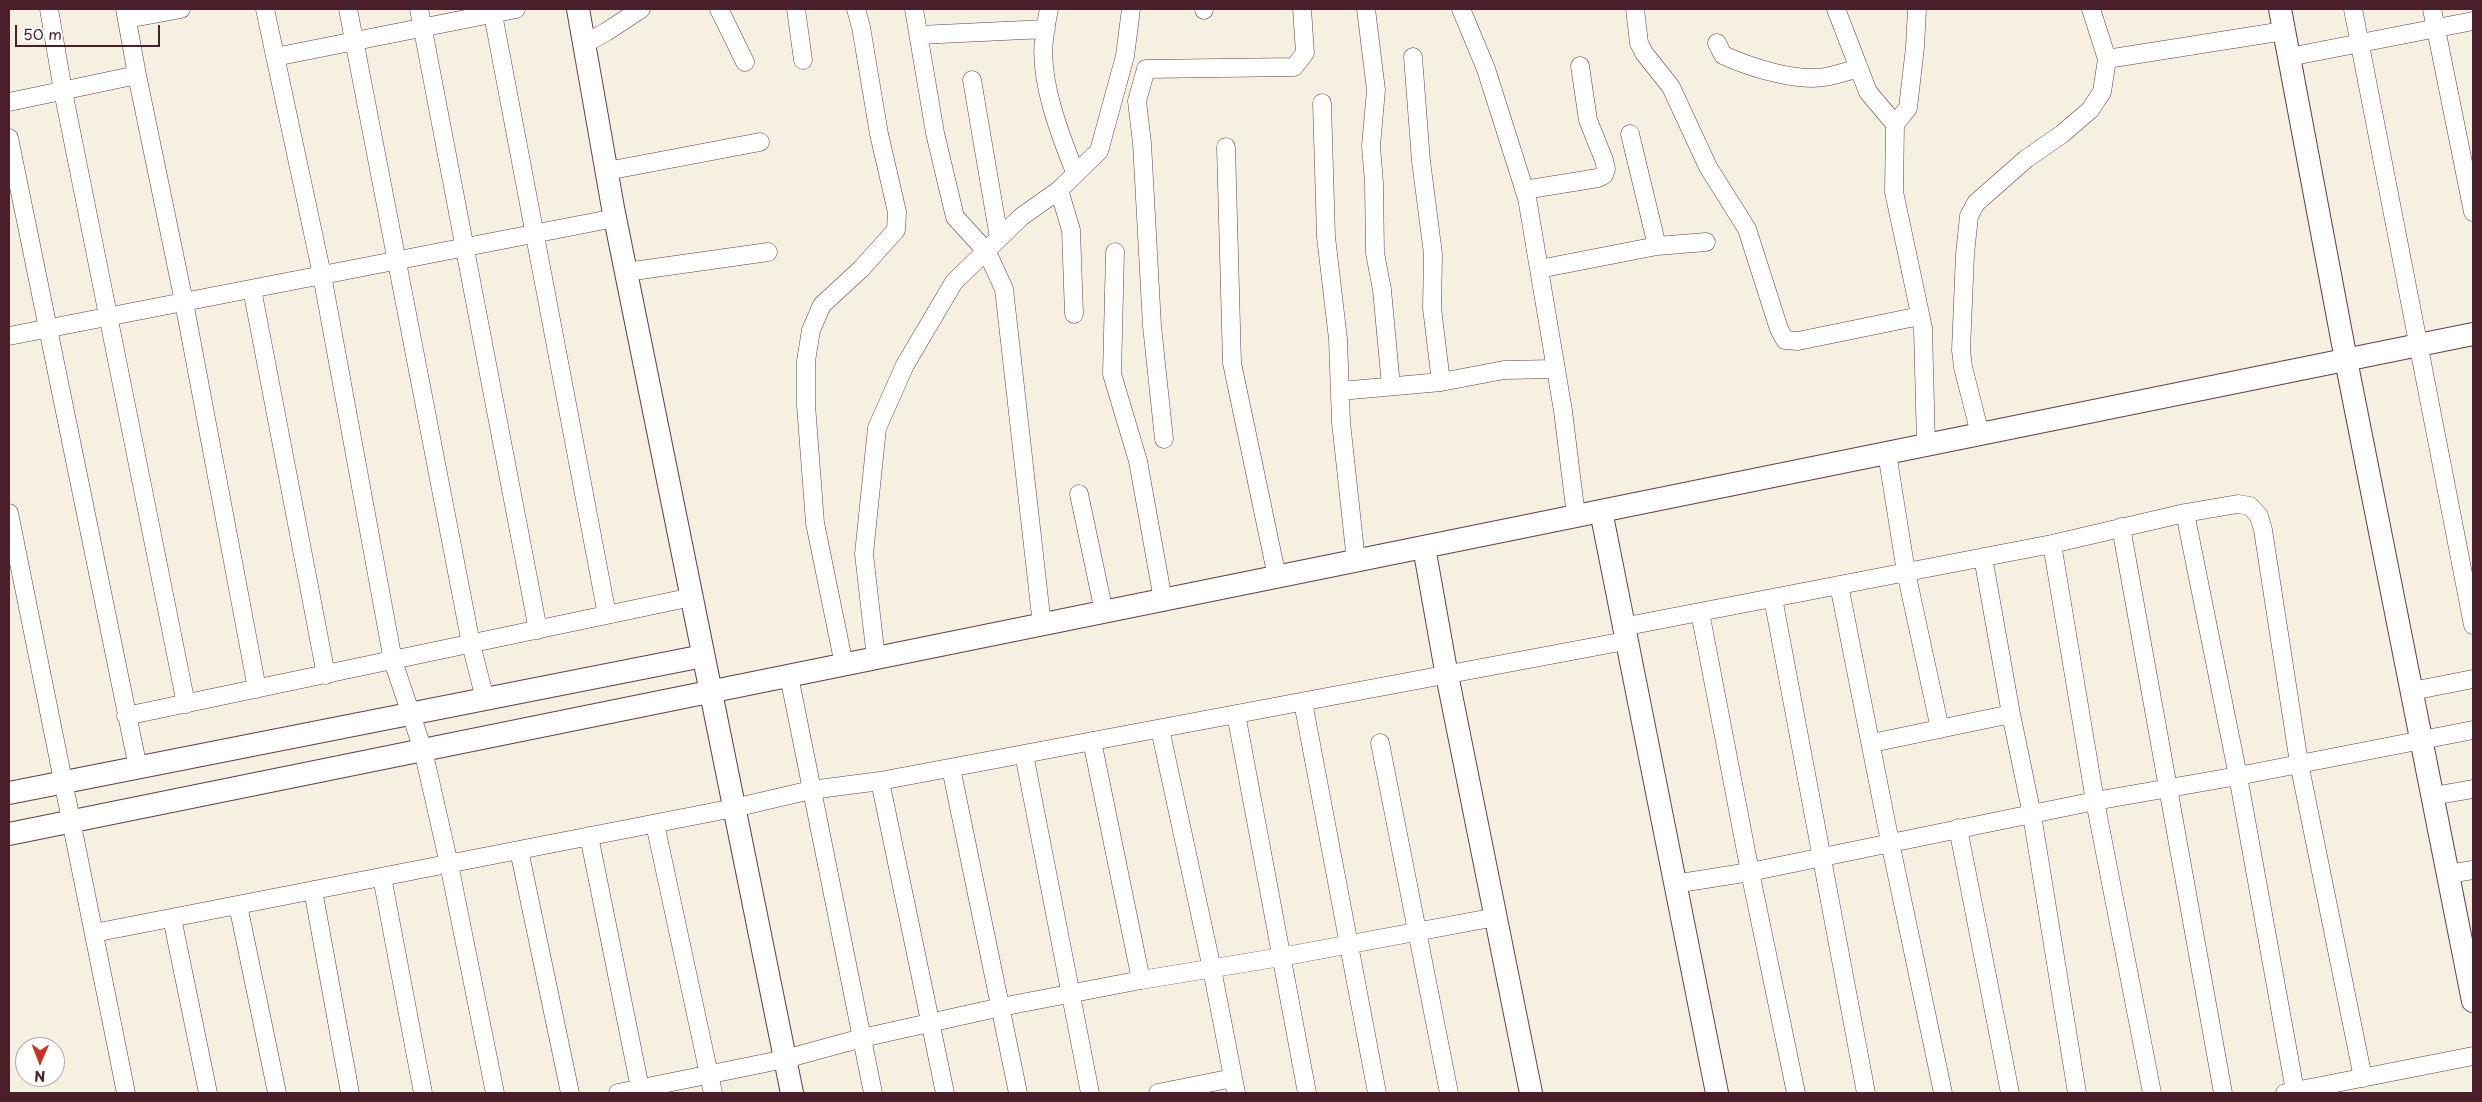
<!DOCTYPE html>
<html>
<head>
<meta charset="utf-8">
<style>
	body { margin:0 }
	#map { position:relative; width:2482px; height:1102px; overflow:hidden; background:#f5f0e0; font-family:"Playpen Sans",sans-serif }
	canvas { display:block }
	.frame { position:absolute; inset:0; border:10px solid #4a1f2b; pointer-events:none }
	.north { position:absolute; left:15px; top:1037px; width:50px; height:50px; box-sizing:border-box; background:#fff; border:1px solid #b7a5aa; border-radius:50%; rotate:181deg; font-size:14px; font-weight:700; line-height:20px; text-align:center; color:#4a1f2b }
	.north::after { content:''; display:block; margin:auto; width:18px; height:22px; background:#c8321e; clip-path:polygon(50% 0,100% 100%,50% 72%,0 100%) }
	.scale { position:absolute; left:15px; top:25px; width:145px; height:22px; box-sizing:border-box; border:2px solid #4a1f2b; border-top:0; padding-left:6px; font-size:15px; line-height:18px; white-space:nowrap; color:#4a1f2b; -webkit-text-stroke:4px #fff; paint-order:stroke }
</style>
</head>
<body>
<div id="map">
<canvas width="2482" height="1102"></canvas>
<div class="frame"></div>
<div class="north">N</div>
<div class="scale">50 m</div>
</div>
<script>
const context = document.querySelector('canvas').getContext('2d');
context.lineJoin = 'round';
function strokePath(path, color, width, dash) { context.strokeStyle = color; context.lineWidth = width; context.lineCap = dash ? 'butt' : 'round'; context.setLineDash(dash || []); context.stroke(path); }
const minor = new Path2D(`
	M49 9 63 91 186 704
	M125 9 137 75 184 302 257 689
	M265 9 322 275 393 661 423 750 449 864 495 1093
	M348 9 471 644 485 699
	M419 9 538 630
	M492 9 607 615
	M719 9 745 62
	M796 9 803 60
	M914 9 935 133 955 217 987 252 1004 289 1042 625
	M1049 9C1047 19 1045 29 1044 40 1039 80 1060 135 1075 172
	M1366 9 1376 90 1371 146 1374 183 1375 253 1382 290 1391 386
	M1461 9 1486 69 1527 198 1563 411 1576 516
	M1635 9 1639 43 1644 53 1671 87 1708 167 1747 229 1779 329 1785 340 1798 341 1920 316
	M1836 9 1868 92 1895 124
	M1917 9 1915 47 1908 108 1895 124 1894 192 1923 328 1926 445
	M2353 9 2473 625
	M2432 9 2473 212
	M1204 10V9
	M127 19 181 9
	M919 35 1046 29
	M1717 43 1723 55C1749 67 1796 82 1825 77 1836 75 1848 71 1859 68
	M584 44 606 32 641 9
	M275 57 516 9
	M1413 57 1421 161 1433 254 1432 308 1441 382
	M2289 57 2473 21
	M2107 59 2284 31
	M972 80 999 238
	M9 102 137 75
	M1322 103 1326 237 1338 339 1341 422 1356 561
	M1630 134 1657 246
	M9 138 138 768
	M1226 147 1232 363 1277 577
	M607 171 760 142
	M1059 190 1071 230 1074 314
	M1524 190 1598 178 1604 175 1606 169 1604 160 1588 120 1580 66
	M1115 252 1112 374 1138 461 1163 600
	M1539 269 1657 246 1706 242
	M626 272 768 252
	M252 289 326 675
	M9 336 615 218
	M1340 391 1441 382 1504 370 1555 369
	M1980 434 1963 367 1961 350 1965 254 1969 216 1976 203 2026 159 2062 134 2090 110 2102 92 2107 59 2091 9
	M1164 439 1152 326 1142 143 1137 101 1146 69 1294 67 1305 53 1302 9
	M1887 453 1906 572 1940 729
	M1079 494 1104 612
	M9 513 126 1093
	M2185 513 2238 776 2295 1091
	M2121 527 2223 1093
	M2052 544 2095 801 2152 1093
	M1983 557 2011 714 2032 815 2077 1093
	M1839 585 1890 842 1943 1093
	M1773 598 1866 1093
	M1700 612 1750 872 1796 1093
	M1622 627 2052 544 2185 513 2238 504 2250 506 2259 516 2263 530 2299 763 2363 1078
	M876 658 864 554 877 428 905 365 954 282 1021 217 1059 190 1099 151 1125 56 1131 9
	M844 665 815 523 806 405V361L811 330 822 305 861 269 896 230 897 212 879 134 861 27 856 9
	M789 676 873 1093
	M2412 691 2473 679
	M1303 702 1377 1093
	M1236 714 1307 1093
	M126 716 692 597
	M1160 729 1212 969 1236 1093
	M1092 741 1141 980
	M1380 743 1449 1093
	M1872 743 2011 714
	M1024 754 1090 1093
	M951 768 1018 1093
	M880 781 945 1093
	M2433 796 2473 789
	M655 824 713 1093
	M1958 828 2010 1093
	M589 836 641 1093
	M519 850 570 1093
	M2448 874 2473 870
	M382 877 423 1093
	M1674 884 1750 872 2095 801 2238 776 2473 730
	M313 890 350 1093
	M238 905 277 1093
	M172 918 208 1093
	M94 933 734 808 811 790 880 781 1625 641
	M618 1093 785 1059 862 1038 1001 1007 1141 980 1281 957 1496 917
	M1158 1093 1233 1078
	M2285 1093 2473 1056`);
const tertiary = new Path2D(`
	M578 9 613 208 792 1093
	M2280 9 2346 360 2473 1001
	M1601 511 1717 1093
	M1424 547 1445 665 1531 1093
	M9 793 703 656
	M9 834 2473 334`);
strokePath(minor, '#643e46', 19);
strokePath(tertiary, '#643e46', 24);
strokePath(minor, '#fff', 18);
strokePath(tertiary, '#fff', 22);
</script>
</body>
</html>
